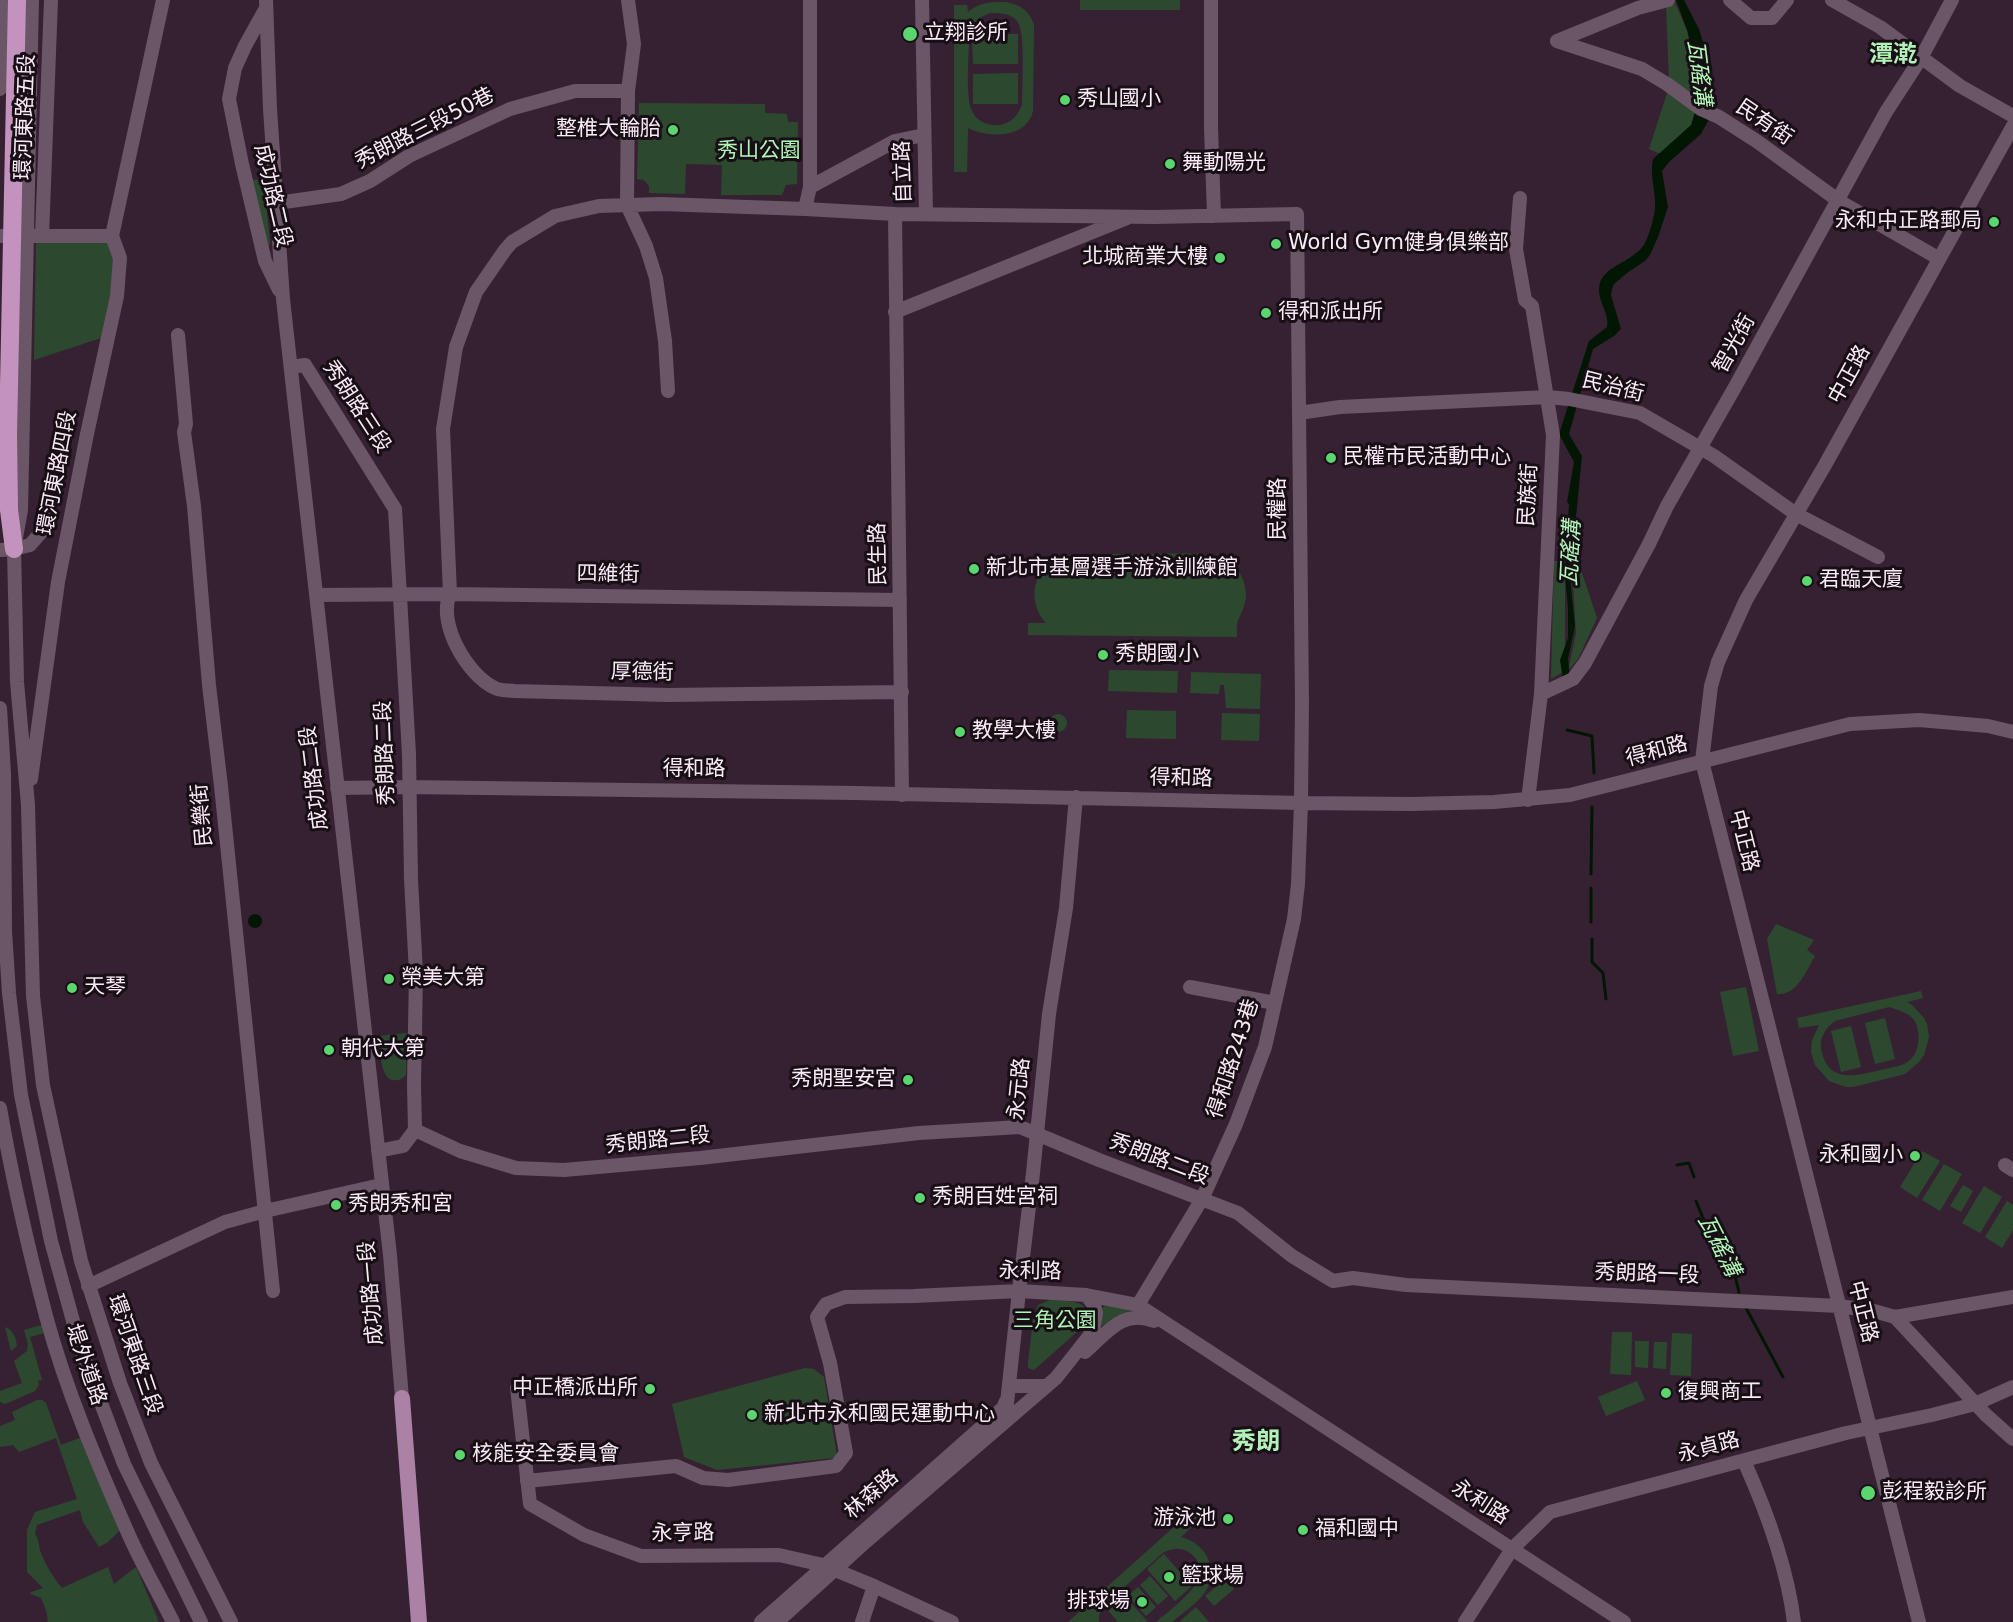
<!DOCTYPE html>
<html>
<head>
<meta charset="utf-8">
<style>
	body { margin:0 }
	canvas { display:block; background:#362133 }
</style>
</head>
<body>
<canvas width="2013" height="1622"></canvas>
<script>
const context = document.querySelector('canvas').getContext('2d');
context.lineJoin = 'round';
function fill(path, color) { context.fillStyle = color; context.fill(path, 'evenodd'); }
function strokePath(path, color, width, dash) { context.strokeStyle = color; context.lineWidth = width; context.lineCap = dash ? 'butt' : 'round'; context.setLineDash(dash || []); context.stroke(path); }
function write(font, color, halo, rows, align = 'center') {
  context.font = font + ' "DejaVu Sans","Noto Sans TC",sans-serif'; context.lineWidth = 6; context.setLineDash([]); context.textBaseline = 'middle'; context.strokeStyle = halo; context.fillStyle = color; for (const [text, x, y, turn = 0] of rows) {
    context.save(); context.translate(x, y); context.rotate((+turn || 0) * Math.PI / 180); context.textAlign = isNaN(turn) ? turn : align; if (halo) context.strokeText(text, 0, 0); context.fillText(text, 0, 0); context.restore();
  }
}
fill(new Path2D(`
	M1080 0H1180V10H1080Z
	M1005 2C1021 5 1028 10 1034 24L1033 111C1026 139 989 138 968 128L967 172H954V5H967L968 12C980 2 990 2 1005 2ZM991 13C1000 13 1011 13 1017 21 1026 31 1022 89 1022 105 1018 115 1011 124 999 125 988 126 977 122 972 111 965 97 969 54 969 37 971 24 979 16 991 13Z
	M1675 3 1687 30 1699 96 1669 81 1666 5Z
	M972 34H1018V64H973Z
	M1018 73V104H973V74Z
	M1669 87 1703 109 1684 140 1665 156 1649 149Z
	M639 103 765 104V113L787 114 788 122H798L797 184 786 185 782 195H721L722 165 686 164 685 194 649 193V186L644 180 637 179Z
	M264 179 270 243 268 247 252 180Z
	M36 241 110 243 116 267 101 338 34 360Z
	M1145 554C1180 555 1246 543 1246 597 1245 605 1242 611 1239 618 1236 623 1237 631 1237 637L1028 635V623H1046C1022 595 1038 557 1075 554Z
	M1574 560 1581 570 1597 618 1578 659 1568 671 1576 633 1573 584Z
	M1554 561H1565V671L1551 679Z
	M1109 670 1178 671 1177 693 1108 691Z
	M1191 672 1261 674 1260 709 1226 708 1224 685H1220L1219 694 1190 693Z
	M1127 710 1176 711V739L1126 738Z
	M1222 713 1260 714 1259 741 1221 740Z
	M1049 723a9 9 0 1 1 18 0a9 9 0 1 1-18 0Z
	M1776 924 1814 940 1807 950 1815 956C1806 971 1797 996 1777 994L1767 939Z
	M1746 987 1759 1051 1733 1056 1720 992Z
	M1921 991 1923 998 1907 1002 1912 1005 1924 1018 1927 1024 1929 1037 1924 1055 1919 1062 1905 1074 1853 1087H1846L1829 1081 1815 1065 1811 1052 1812 1040 1819 1025 1799 1028 1797 1018ZM1889 1007C1898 1010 1908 1012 1914 1020 1921 1030 1920 1050 1911 1059 1905 1066 1893 1067 1885 1069 1862 1074 1830 1086 1822 1053 1818 1040 1824 1029 1835 1021Z
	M1885 1018 1895 1059 1875 1064 1865 1023Z
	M1851 1026 1861 1067 1841 1072 1831 1031Z
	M407 1033 406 1075C402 1079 399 1081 393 1080 380 1079 380 1047 379 1036Z
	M1922 1151 1940 1161 1917 1198 1900 1187Z
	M1944 1164 1962 1174 1940 1211 1922 1200Z
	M1963 1185 1973 1191 1961 1212 1950 1206Z
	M1984 1186 2002 1197 1980 1233 1962 1223Z
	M2007 1201 2013 1205V1230L2002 1248 1985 1237Z
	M1050 1300C1066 1301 1094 1299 1087 1323L1034 1370 1028 1368V1362L1033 1321 1038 1305Z
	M1105 1306 1128 1308 1130 1310 1100 1327 1102 1308Z
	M45 1324 48 1332 30 1337 42 1380 38 1381 39 1385 35 1391 5 1404 0 1402V1391L22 1383 14 1361 27 1351 28 1344 24 1330Z
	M5 1327C13 1330 16 1338 17 1346L11 1351Z
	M1612 1332H1632L1631 1375 1610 1374Z
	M1672 1333 1692 1334 1691 1376 1670 1375Z
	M1635 1341H1649L1648 1368 1635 1367Z
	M1654 1342H1667L1666 1369 1653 1368Z
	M805 1368 814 1369 824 1377 837 1456 834 1458 717 1470 684 1457 672 1404Z
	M1637 1381 1645 1400 1606 1416 1598 1397Z
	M37 1400H42L46 1403 61 1445 82 1437 96 1477 120 1530 108 1542 99 1547 83 1522 80 1510 37 1525 35 1534C40 1541 38 1546 41 1553 45 1564 54 1579 62 1588L108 1567 114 1584 136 1567 159 1622H48L46 1610 41 1598 29 1593 43 1588 27 1572V1530L35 1512 77 1499 56 1438 19 1452 13 1445 0 1447V1426L15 1420 12 1412Z
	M1195 1508 1201 1514 1193 1521 1196 1523 1181 1537C1203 1542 1219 1566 1207 1589 1200 1602 1183 1612 1172 1622H1156C1172 1608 1221 1576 1190 1553 1182 1547 1173 1548 1164 1552L1105 1604 1099 1615V1622H1068Z
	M1164 1554 1192 1586 1175 1601 1147 1569Z
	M1150 1576 1168 1596 1158 1605 1140 1585Z
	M1225 1579 1234 1589 1214 1606 1205 1596Z
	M1138 1587 1156 1607 1146 1616 1128 1596Z
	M1121 1592 1148 1622H1118L1105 1607Z
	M1196 1607 1209 1622H1179Z`), '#2c492f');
fill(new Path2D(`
	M1676 0H1684L1699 29 1703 42 1712 104 1708 121 1701 134 1669 162 1662 171 1668 207 1658 237 1650 255 1645 261 1627 273 1614 284 1612 289 1611 295 1621 329 1614 336 1593 349 1569 434 1582 456 1570 578 1575 626 1568 659 1570 678 1563 680 1560 660 1568 638V608L1565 576 1569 504 1567 502 1574 462 1559 434 1589 341 1607 327C1610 312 1595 299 1600 283 1605 265 1638 260 1646 241 1651 229 1656 213 1655 200 1654 187 1650 172 1653 159L1691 125 1700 96 1688 33Z
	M248 921a7 7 0 1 1 14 0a7 7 0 1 1-14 0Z`), '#011603');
strokePath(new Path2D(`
	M1567 730 1592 736 1594 773
	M1591 874 1592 807
	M1591 888V922
	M1592 939V962L1603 973 1606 999
	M1677 1165 1689 1163 1694 1177
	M1696 1201 1708 1230 1716 1233 1732 1264 1739 1292
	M1746 1308 1783 1377`), '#011603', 3);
strokePath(new Path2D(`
	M32 0 21 510 14 549 17 682 28 805 33 996 43 1085 81 1261 120 1383 151 1463 231 1622
	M266 0 270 109 283 299 390 1255 402 1398
	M628 0 634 44 628 91 627 205 646 246 656 278 665 341 668 391
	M922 0 926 214
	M1211 0V127L1214 216
	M1730 0 1751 18H1772L1787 0
	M1832 0 1880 27 1960 86 2013 116
	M265 10 245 46 235 68 229 99 242 164 265 261 279 290
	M1557 41 1642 69 1667 84 1701 109 1719 117 1758 142 1839 201 1938 258
	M1557 41 1638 8 1668 0
	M0 89 2 0
	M810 187 895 141 924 135
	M1520 198 1516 249 1525 300 1532 306 1553 435 1541 694 1528 800
	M277 203 341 194 370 181 409 156 510 109 575 91H628
	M805 209 810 187V0
	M895 214 902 795
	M0 236H112
	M42 236 51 0
	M112 236 163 0
	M895 312 1127 218
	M178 335 186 424 184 432 194 506 209 685 221 786 273 1291
	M291 367 305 365 395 509 409 754 411 879 416 973 414 1085 415 1130 460 1151 516 1168 564 1170 700 1158 919 1133 1020 1127 1099 1160 1238 1213 1292 1256 1333 1281 1353 1278 1406 1285 1839 1306 1874 1311 1895 1317 1986 1415 2013 1439
	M1299 413 1340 407 1548 397 1569 399 1640 413 1714 456 1796 514 1878 557
	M0 550 14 549 30 545 43 530 62 446
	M316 595 450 594 900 600
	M902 692 668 695 514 691C508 690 500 691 495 688 467 675 437 623 450 594L443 429 456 347 476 292 505 250 512 242 555 216 599 206 661 204 805 209 895 214 1154 217 1297 214 1302 703 1301 803 1298 884 1294 919 1265 1047 1236 1124 1202 1199 1138 1305
	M1541 694 1573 679 1585 663 1649 544 1667 506 1735 387 1886 112 1921 58 1952 0
	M0 708 4 774 5 931 9 993 21 1095 51 1241 81 1350 124 1464 201 1622
	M31 779 58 582 87 434 117 296 120 258 112 236
	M337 788 408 787 855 793 1301 803 1411 804 1494 802 1570 795 1850 724 1919 720 1988 726 2013 732
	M1190 987 1275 1003
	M0 1108C12 1178 28 1247 46 1316 66 1390 97 1463 128 1533 141 1563 158 1592 173 1622
	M378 1151 403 1146 415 1130
	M2005 1165 2013 1170
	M88 1286 225 1222 265 1211 381 1185
	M1895 1317 2013 1297
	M1085 1352C1107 1333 1122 1309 1154 1321
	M1009 1386H1046
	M517 1388 530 1504 584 1535 641 1556 779 1555 823 1565 874 1586 952 1622
	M1005 1422 1019 1291 1033 1173 1049 1014 1066 908 1076 797
	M1744 1461C1767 1512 1787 1566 1794 1622
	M527 1481 676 1466 703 1478 728 1480 836 1466 846 1453 830 1363 817 1317 826 1304 845 1297 914 1296 1019 1291 1086 1295 1138 1305 1624 1622
	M761 1622 1003 1408 1006 1401
	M777 1622 862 1545 1056 1378 1090 1335 1094 1325 1096 1313 1094 1305 1086 1295
	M862 1622 874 1586
	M1465 1622 1512 1549 1550 1512 1846 1433 1932 1415 1975 1404 2013 1387
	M1919 1622 1702 761 1711 686 1718 662 1746 600 1825 465 2013 126`), '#6a5667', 14);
strokePath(new Path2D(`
	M402 1398 419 1622`), '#ab82a5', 16);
strokePath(new Path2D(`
	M14 549 9 510 8 433 17 0`), '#c493bd', 18);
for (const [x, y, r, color] of [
	[910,34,8,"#5bd56e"],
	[1065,100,6,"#5bd56e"],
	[673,130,6,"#5bd56e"],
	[1170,164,6,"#5bd56e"],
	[1994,222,6,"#5bd56e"],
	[1276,244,6,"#5bd56e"],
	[1220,258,6,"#5bd56e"],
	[1266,313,6,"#5bd56e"],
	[1331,458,6,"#5bd56e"],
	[974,569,6,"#5bd56e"],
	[1807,581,6,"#5bd56e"],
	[1103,655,6,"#5bd56e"],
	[960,732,6,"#5bd56e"],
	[389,979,6,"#5bd56e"],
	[72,988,6,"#5bd56e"],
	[329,1050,6,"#5bd56e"],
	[908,1080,6,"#5bd56e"],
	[1915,1156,6,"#5bd56e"],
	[920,1198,6,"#5bd56e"],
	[336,1205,6,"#5bd56e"],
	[650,1389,6,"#5bd56e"],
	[1666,1393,6,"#5bd56e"],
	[752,1415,6,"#5bd56e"],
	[460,1455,6,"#5bd56e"],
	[1868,1493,8,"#5bd56e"],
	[1228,1519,6,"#5bd56e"],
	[1303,1530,6,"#5bd56e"],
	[1169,1577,6,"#5bd56e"],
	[1142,1602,6,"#5bd56e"]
]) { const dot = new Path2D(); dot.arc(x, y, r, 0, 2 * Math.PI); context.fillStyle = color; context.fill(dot); strokePath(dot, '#180e16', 2); }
write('21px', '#f8eaf6', '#180e16', [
	["立翔診所",924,34],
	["秀山國小",1077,100],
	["整椎大輪胎",661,130,"right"],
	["舞動陽光",1182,164],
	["永和中正路郵局",1982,222,"right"],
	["World Gym健身俱樂部",1288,244],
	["北城商業大樓",1208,258,"right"],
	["得和派出所",1278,313],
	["民權市民活動中心",1343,458],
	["新北市基層選手游泳訓練館",986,569],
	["君臨天廈",1819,581],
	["秀朗國小",1115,655],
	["教學大樓",972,732],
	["榮美大第",401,979],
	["天琴",84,988],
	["朝代大第",341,1050],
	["秀朗聖安宮",896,1080,"right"],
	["永和國小",1903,1156,"right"],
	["秀朗百姓宮祠",932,1198],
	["秀朗秀和宮",348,1205],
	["中正橋派出所",638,1389,"right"],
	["復興商工",1678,1393],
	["新北市永和國民運動中心",764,1415],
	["核能安全委員會",472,1455],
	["彭程毅診所",1882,1493],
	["游泳池",1216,1519,"right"],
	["福和國中",1315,1530],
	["籃球場",1181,1577],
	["排球場",1130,1602,"right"]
], 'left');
write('21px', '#f8eaf6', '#180e16', [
	["環河東路五段",26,117,-88],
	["民有街",1764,123,34],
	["秀朗路三段50巷",425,129,-27],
	["自立路",904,172,-92],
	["成功路二段",272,196,77],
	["智光街",1735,344,-61],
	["中正路",1850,375,-61],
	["民治街",1613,388,14],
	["秀朗路三段",356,407,57],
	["環河東路四段",58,473,-79],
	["民族街",1529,495,-87],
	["民權路",1279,509,-90],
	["民生路",879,554,-91],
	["四維街",608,575,1],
	["厚德街",642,673,1],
	["得和路",1657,752,-15],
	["秀朗路二段",386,753,-92],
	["得和路",694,770],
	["成功路二段",315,778,-97],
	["得和路",1181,779,1],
	["民樂街",203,815,-95],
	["中正路",1743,841,76],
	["得和路243巷",1234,1059,-72],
	["永元路",1020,1089,-84],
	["秀朗路二段",658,1141,-6],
	["秀朗路二段",1159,1160,21],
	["永利路",1030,1272,1],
	["秀朗路一段",1647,1275,2],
	["成功路一段",372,1293,-95],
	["中正路",1862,1312,76],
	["環河東路三段",134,1355,71],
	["堤外道路",85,1365,71],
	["永貞路",1709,1448,-15],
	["林森路",872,1495,-41],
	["永利路",1480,1503,33],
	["永亨路",683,1534,-1]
]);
write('21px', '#aef5b4', '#180e16', [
	["秀山公園",759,152],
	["三角公園",1055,1322]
]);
write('italic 22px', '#b1f8b7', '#180e16', [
	["瓦磘溝",1698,73,83],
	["瓦磘溝",1572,553,-87],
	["瓦磘溝",1718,1246,63]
]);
write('bold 24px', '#b2f1b7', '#180e16', [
	["潭漧",1893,56],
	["秀朗",1256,1443]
]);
</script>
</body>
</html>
